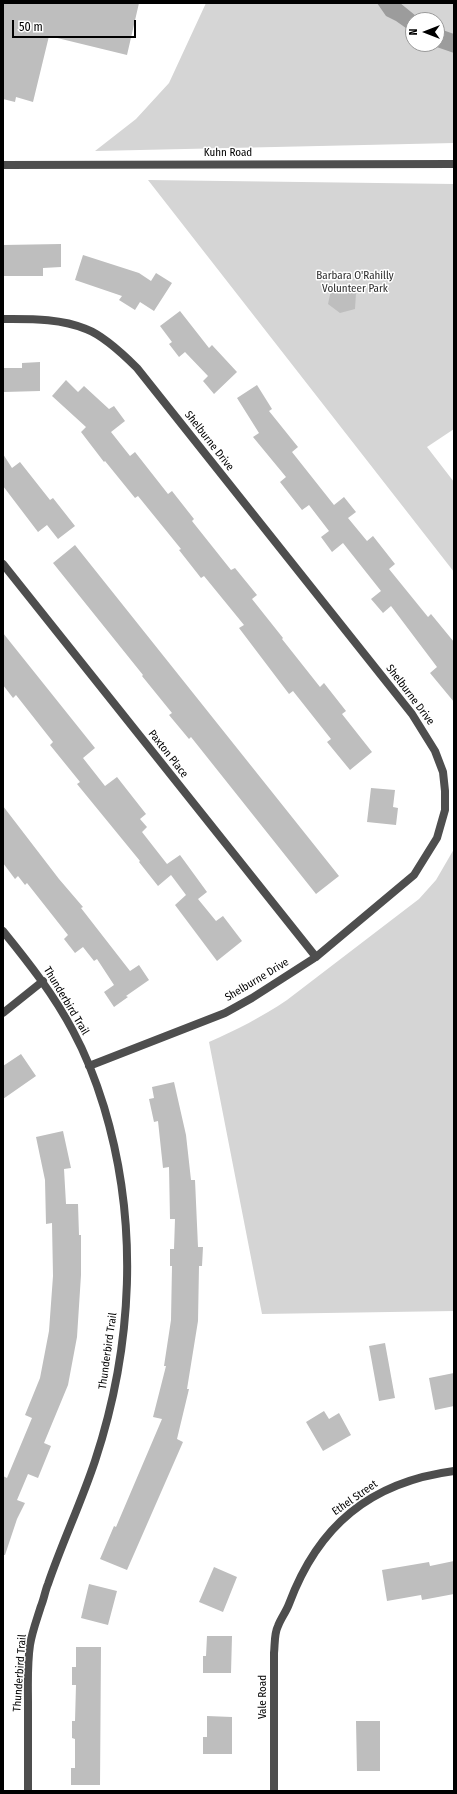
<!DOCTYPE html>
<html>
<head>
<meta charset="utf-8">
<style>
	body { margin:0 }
	#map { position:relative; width:457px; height:1794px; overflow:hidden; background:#fff; font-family:"Fira Sans Condensed",sans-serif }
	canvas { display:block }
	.frame { position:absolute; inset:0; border:4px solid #000; pointer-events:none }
	.north { position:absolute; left:405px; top:12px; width:40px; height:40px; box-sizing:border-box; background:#fff; border:1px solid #999; border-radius:50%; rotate:270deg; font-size:11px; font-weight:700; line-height:16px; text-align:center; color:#000 }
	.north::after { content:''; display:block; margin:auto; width:14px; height:18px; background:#000; clip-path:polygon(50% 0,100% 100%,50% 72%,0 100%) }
	.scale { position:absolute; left:12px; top:20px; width:124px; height:18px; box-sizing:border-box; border:2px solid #000; border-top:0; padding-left:5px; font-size:12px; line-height:14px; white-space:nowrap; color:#000; -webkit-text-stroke:3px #fff; paint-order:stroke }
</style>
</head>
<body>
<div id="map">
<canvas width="457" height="1794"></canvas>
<div class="frame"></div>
<div class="north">N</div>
<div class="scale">50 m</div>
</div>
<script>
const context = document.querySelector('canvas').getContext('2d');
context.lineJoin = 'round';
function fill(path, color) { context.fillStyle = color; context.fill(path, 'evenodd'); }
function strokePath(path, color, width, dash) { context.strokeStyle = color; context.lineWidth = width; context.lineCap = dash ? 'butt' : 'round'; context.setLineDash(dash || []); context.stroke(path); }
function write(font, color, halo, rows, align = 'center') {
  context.font = font + ' "Fira Sans Condensed",sans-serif'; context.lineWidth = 3; context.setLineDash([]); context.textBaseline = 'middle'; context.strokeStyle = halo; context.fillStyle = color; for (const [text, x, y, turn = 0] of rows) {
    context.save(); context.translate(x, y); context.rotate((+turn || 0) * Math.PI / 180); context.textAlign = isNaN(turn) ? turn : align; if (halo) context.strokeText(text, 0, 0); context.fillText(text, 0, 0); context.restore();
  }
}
fill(new Path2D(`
	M206 3H454V143L95 151 136 119 169 83ZM413 20H437V44H413Z
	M148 180 454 184V429L427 447 454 482V572Z
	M454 849V1311L262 1314 209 1042C236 1030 262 1017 287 1000L419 899 436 880Z`), '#d5d5d5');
fill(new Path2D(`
	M377 3H400L421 20H413V33L396 21 386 16Z
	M437 28 454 34V53L428 44H437Z`), '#9c9c9c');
fill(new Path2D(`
	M3 3H139L127 55 49 36 33 102 16 97 15 102 3 99Z
	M61 244V267L43 268V276H3V245Z
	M83 255 139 273 151 281 156 273 172 283 154 311 140 302 135 310 119 300 122 296 75 280Z
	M345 285 356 293 355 309 340 313 328 304 331 290Z
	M180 311 209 348 212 345 237 372 214 394 203 381 208 376 185 352 179 357 169 344 172 342 160 326Z
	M40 362V391L4 392 3 368H22V363Z
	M66 380 78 392 84 386 109 409 114 406 125 421 111 432 130 456 135 452 168 494 172 491 194 519 192 521 231 570 235 568 257 595 252 599 283 638 282 639 320 687 324 683 346 711 342 714 372 752 350 770 327 742 331 739 293 691 289 694 239 628 244 625 204 576 201 578 179 550 181 549 138 496 135 498 105 461 104 462 81 432 86 427 52 396Z
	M257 385 272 409 269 411 298 447 292 452 334 505 344 497 356 512 348 518 367 541 373 536 395 564 389 569 428 617 431 614 454 642V702L430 673 437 667 391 606 383 613 371 599 381 591 343 543 332 552 321 537 329 531 309 505 302 510 280 482 286 477 253 437 259 433 237 398Z
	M3 454 12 468 20 462 50 500 53 498 75 526 58 539 47 525 38 532 3 486Z
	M75 545 339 876 316 894 191 737 189 739 169 715 172 713 142 676 143 675 53 563Z
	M3 633 95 748 83 758 105 786 117 777 146 814 140 819 147 827 142 832 167 864 180 855 207 892 198 899 216 921 223 916 242 941 217 961 175 905 186 895 171 875 158 886 139 862 140 861 77 784 80 782 50 745 53 742 16 695 13 698 3 685Z
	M371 788 395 790 393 807 398 808 396 825 367 822Z
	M3 806 59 879 83 907 81 908 130 971 139 965 149 980 126 996 128 997 114 1007 104 992 114 985 97 959 94 961 83 947 75 953 64 939 68 935 27 883 25 885 18 876 15 879 3 863Z
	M21 1054 36 1076 3 1099V1066Z
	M174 1082 186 1135 191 1180H195L198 1247H203L202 1266H199L198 1321 187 1389H189L177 1439 183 1442 127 1570 100 1559 114 1526 116 1527 162 1419 153 1417 166 1366H164L171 1320 172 1266H170V1249H174L175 1219H170L169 1167 163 1168 158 1121 154 1122 149 1099 154 1098 152 1087Z
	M63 1131 71 1168 64 1169 66 1204H78L79 1235H81V1275L77 1337 68 1385 44 1443 51 1446 38 1478 28 1474 17 1500 25 1503 17 1519 5 1555H3V1476L7 1478 32 1418 25 1415 40 1378 49 1331 53 1276 52 1223 46 1224 45 1180 36 1137Z
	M385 1343 395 1398 379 1401 369 1346Z
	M454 1373V1406L435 1410 429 1378Z
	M324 1411 329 1419 339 1413 351 1435 323 1451 306 1422Z
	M454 1561V1594L422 1600 421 1595 387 1601 382 1570 429 1562 430 1566Z
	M214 1567 237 1577 223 1612 199 1602Z
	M89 1584 117 1591 108 1625 81 1618Z
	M207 1636H232L231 1673H203V1656H206Z
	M76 1647H101L100 1785H71V1768H75V1739L72 1738V1721H75L76 1685H72V1667H76Z
	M207 1716 232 1717V1754H203V1737H207Z
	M356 1721H380V1771H357Z`), '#bebebe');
strokePath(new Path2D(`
	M3 165 454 164
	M3 319C30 319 60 318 86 329 102 335 125 356 137 368L412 714 435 751 443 772 445 791V810L437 838 414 875 316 957 252 998 225 1013 89 1066
	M3 564 316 957
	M3 931C29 963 54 995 73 1031 86 1055 96 1081 104 1107 139 1223 133 1346 95 1461 81 1503 62 1543 48 1584 45 1591 44 1599 41 1606 37 1619 32 1632 30 1645 27 1665 28 1685 28 1704 28 1733 28 1762 28 1791
	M3 1013 43 981
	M274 1791V1653C275 1644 274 1634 278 1626 281 1618 286 1612 289 1604 318 1526 370 1482 454 1471`), '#4e4e4e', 8);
write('11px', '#000', '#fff', [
	["Kuhn Road",228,153],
	["Shelburne Drive",209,441,52],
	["Shelburne Drive",410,695,53],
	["Paxton Place",168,754,52],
	["Shelburne Drive",257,980,-31],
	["Thunderbird Trail",66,1001,59],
	["Thunderbird Trail",108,1351,-82],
	["Ethel Street",355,1498,-35],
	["Thunderbird Trail",20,1673,-86],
	["Vale Road",263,1697,-90]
]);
write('11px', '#2c2c2c', '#fff', [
	["Barbara O'Rahilly",355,276],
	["Volunteer Park",355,289]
]);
</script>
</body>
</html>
